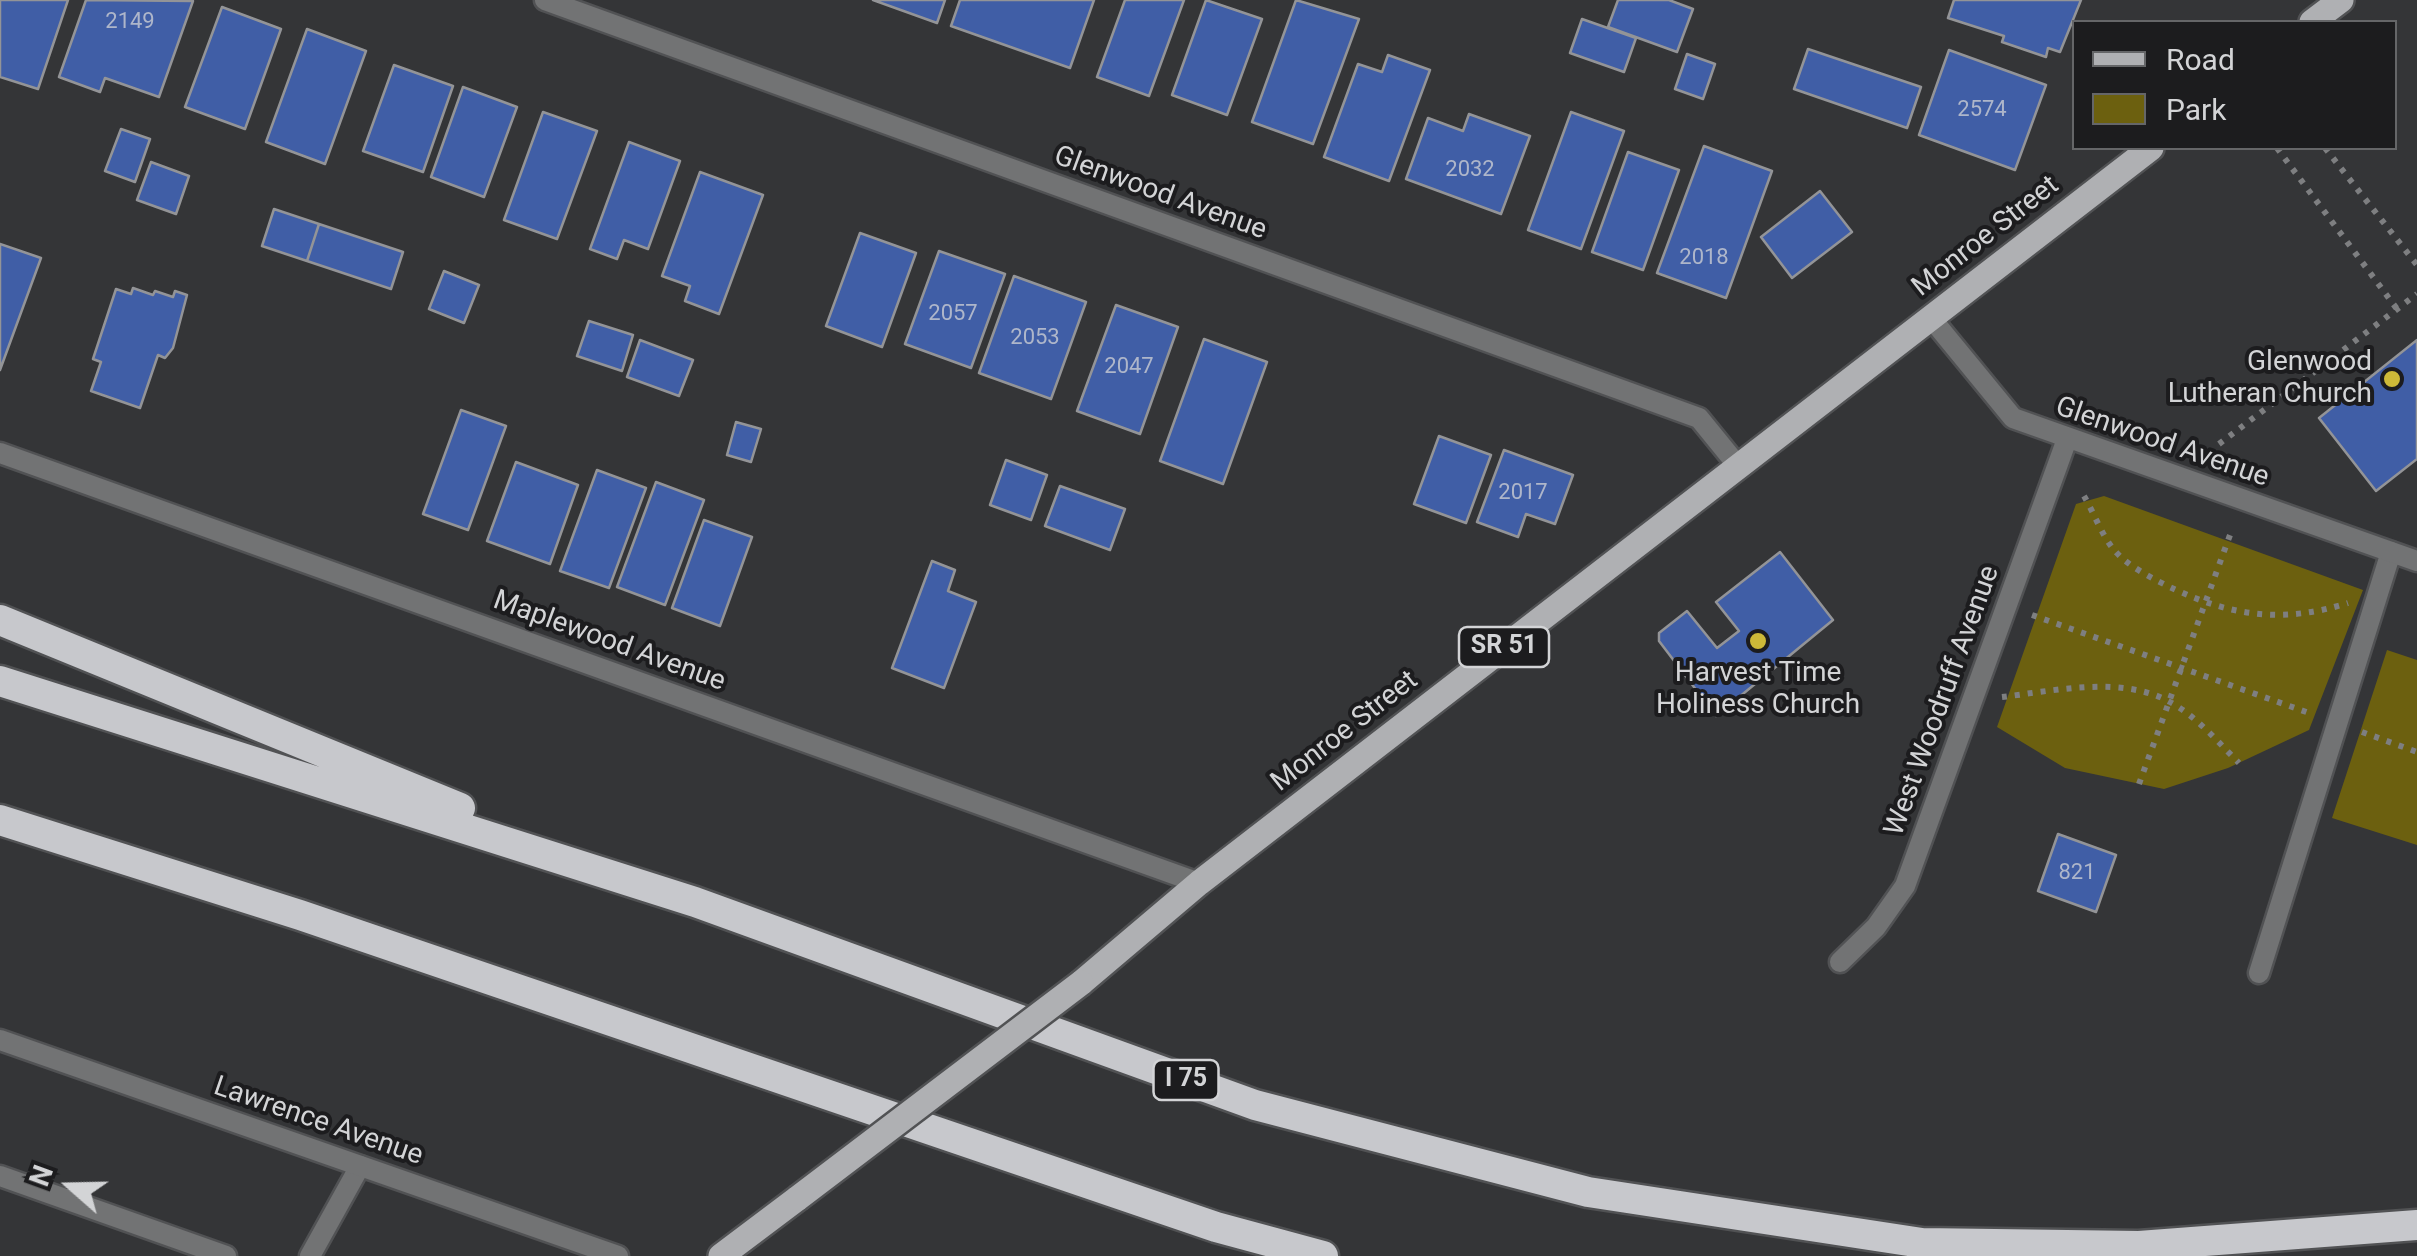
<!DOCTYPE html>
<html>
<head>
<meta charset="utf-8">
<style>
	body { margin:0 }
	#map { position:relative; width:2417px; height:1256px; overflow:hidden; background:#343537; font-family:Roboto,sans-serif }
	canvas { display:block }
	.legend { position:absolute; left:2072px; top:20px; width:325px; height:130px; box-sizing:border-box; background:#1c1c1e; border:2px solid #656668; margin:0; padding:12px 18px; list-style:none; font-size:30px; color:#d3d4d6 }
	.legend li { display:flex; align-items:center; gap:20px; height:50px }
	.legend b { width:50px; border:2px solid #656668 }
	.north { position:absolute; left:20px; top:1136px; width:100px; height:100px; -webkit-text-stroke:8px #1c1c1e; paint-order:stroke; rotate:290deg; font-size:28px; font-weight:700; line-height:40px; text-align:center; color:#d3d4d6 }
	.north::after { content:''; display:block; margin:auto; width:35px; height:45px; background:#d3d4d6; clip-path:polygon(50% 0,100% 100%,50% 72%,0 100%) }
</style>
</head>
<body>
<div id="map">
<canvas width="2417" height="1256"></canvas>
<ul class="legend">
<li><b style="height:12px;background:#afb0b3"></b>Road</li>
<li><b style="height:28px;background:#6c600f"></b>Park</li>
</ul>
<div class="north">N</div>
</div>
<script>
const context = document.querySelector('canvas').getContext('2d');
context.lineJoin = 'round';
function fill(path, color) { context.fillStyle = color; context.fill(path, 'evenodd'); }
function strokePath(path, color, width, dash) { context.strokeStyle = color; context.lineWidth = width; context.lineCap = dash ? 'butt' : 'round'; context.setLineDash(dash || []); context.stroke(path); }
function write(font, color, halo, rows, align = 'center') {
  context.font = font + ' Roboto,sans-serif'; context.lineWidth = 8; context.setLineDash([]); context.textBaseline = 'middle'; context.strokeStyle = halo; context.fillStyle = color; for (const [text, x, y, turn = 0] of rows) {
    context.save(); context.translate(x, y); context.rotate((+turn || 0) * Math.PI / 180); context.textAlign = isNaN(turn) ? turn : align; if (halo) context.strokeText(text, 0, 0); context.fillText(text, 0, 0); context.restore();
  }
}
fill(new Path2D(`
	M2104 496 2363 590 2309 730 2228 768 2164 789 2065 768 1997 727 2076 504Z
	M2387 650 2417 660V845L2332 818Z`), '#6c600f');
const building = new Path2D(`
	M0 0H68L38 89 0 77Z
	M86 0 193 1 159 97 105 78 100 92 59 77Z
	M873 0H945L937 23Z
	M960 0H1094L1070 68 951 26Z
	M1125 0H1184L1149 96 1097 77Z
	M1206 0 1262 19 1227 115 1172 95Z
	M1296 0 1359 19 1313 144 1252 122Z
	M1618 0H1669L1693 9 1677 52 1608 27Z
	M1954 0H2081L2060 52 2048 48 2046 57 2002 42 2004 36 1948 18Z
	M222 7 281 29 245 129 185 107Z
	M1582 19 1636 38 1624 72 1570 53Z
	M307 29 366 51 325 164 266 142Z
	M1808 49 1921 87 1907 128 1794 89Z
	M1949 50 2046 85 2015 170 1919 135Z
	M1687 54 1715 64 1703 99 1675 89Z
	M1388 55 1430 70 1389 181 1324 157 1358 64 1382 72Z
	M394 65 453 86 423 172 363 151Z
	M463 87 517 107 484 197 431 177Z
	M543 112 597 131 557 239 504 220Z
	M1571 112 1624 131 1581 249 1528 230Z
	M1469 114 1530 136 1501 214 1406 179 1428 118 1463 131Z
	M121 129 150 139 135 182 105 171Z
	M629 142 680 161 648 249 624 240 617 259 590 249Z
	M1704 146 1772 171 1726 298 1657 273Z
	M1628 152 1679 170 1643 270 1592 252Z
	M151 162 189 176 176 214 137 200Z
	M700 172 763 195 719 314 685 301 690 286 662 276Z
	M1820 191 1852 232 1792 278 1761 237Z
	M274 209 319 224 307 261 262 246Z
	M319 224 403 252 391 289 307 261Z
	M860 233 916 253 882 347 826 326Z
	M0 244 41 258 0 370Z
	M939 251 1005 274 971 368 905 344Z
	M444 271 479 285 464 323 429 309Z
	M1014 276 1086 302 1051 399 979 373Z
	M133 288 153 295 155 291 173 297 175 291 187 295 173 348 165 358 158 355 140 408 91 391 101 362 93 359 116 289 131 294Z
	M1116 305 1178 327 1140 434 1077 411Z
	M589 321 633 335 622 371 577 356Z
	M1204 339 1267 362 1223 484 1160 461Z
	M640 340 693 360 679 396 627 377Z
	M2417 340V459L2376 491 2319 418Z
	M461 410 506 426 468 530 423 514Z
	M736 422 761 429 751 462 727 455Z
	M1439 436 1491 455 1466 523 1414 504Z
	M1504 450 1573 475 1555 524 1526 514 1518 537 1477 522Z
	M1006 460 1047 475 1031 520 990 505Z
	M516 462 578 485 550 564 487 541Z
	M597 470 646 488 609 588 560 571Z
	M656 482 704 500 665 605 617 587Z
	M1060 486 1125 509 1110 550 1045 526Z
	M704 520 752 537 720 626 672 608Z
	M1780 552 1833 620 1716 716 1659 641V633L1687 611 1717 648 1739 631 1716 602Z
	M932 561 955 570 948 591 976 602 944 688 892 668Z
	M2058 834 2116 855 2096 912 2038 891Z`);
fill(building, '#405ea6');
strokePath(building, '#939497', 2.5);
const service = new Path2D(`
	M2259 973 2391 552
	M0 1176 226 1256
	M310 1256 360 1166`);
const minor = new Path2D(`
	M545 0 1699 418 1738 466
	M1931 318 2013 418 2417 561
	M0 453 1199 883
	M1840 962 1876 927 1905 886 2067 439`);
const tertiary = new Path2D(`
	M0 1040 618 1256`);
const primary = new Path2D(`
	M2312 22 2341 0
	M1081 983 1199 883 2151 148
	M721 1256 798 1198`);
const motorway = new Path2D(`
	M0 620 460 808
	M0 681 695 902 1255 1105 1588 1192 1922 1243 2139 1246 2417 1225
	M0 820 300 915 1216 1227 1323 1256`);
strokePath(service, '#515254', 25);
strokePath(minor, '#515254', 25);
strokePath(tertiary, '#515254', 25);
strokePath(primary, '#515254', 30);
strokePath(motorway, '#515254', 35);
strokePath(new Path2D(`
	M2277 148 2397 309
	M2325 148 2417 265
	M2219 444 2417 294
	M2084 496C2094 513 2102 536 2115 551 2129 567 2155 580 2174 589 2234 617 2285 623 2348 603
	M2032 615 2312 714
	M2002 697C2053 691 2122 675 2170 702 2196 716 2218 742 2239 763
	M2362 732 2417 752
	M2139 784 2230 535`), '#7e7f81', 6, [5, 8]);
strokePath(service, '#727374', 20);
strokePath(minor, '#727374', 20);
strokePath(tertiary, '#727374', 20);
strokePath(primary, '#afb0b3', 25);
strokePath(motorway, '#c7c8cc', 30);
const primaryBridge = new Path2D(`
	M798 1198 1081 983`);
strokePath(primaryBridge, '#515254', 30, []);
strokePath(primaryBridge, '#afb0b3', 25);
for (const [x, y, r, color] of [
	[2392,379,10,"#cdb938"],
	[1758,641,10,"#cdb938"]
]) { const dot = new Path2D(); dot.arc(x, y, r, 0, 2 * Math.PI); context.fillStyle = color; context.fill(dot); strokePath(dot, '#1c1c1e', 4); }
write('22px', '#aeb6ca', null, [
	["2149",130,22],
	["2574",1982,110],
	["2032",1470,170],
	["2018",1704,258],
	["2057",953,314],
	["2053",1035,338],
	["2047",1129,367],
	["2017",1523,493],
	["821",2077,873]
]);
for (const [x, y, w] of [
	[1504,647,90],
	[1186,1080,65]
]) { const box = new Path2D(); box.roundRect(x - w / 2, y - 20, w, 40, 8); context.fillStyle = '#1c1c1e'; context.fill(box); strokePath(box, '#d3d4d6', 2.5); }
write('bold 25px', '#d3d4d6', null, [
	["SR 51",1504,647],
	["I 75",1186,1080]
]);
write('28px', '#d3d4d6', '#1c1c1e', [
	["Glenwood Avenue",1160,194,20],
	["Monroe Street",1986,237,-38],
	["Glenwood Avenue",2162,443,19],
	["Maplewood Avenue",609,642,20],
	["West Woodruff Avenue",1943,701,-70],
	["Monroe Street",1345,732,-38],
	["Lawrence Avenue",318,1122,19]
]);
write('28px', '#d3d4d6', '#1c1c1e', [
	["Glenwood",2372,363],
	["Lutheran Church",2372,395],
	["Harvest Time",1758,674,"center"],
	["Holiness Church",1758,706,"center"]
], 'right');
</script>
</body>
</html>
